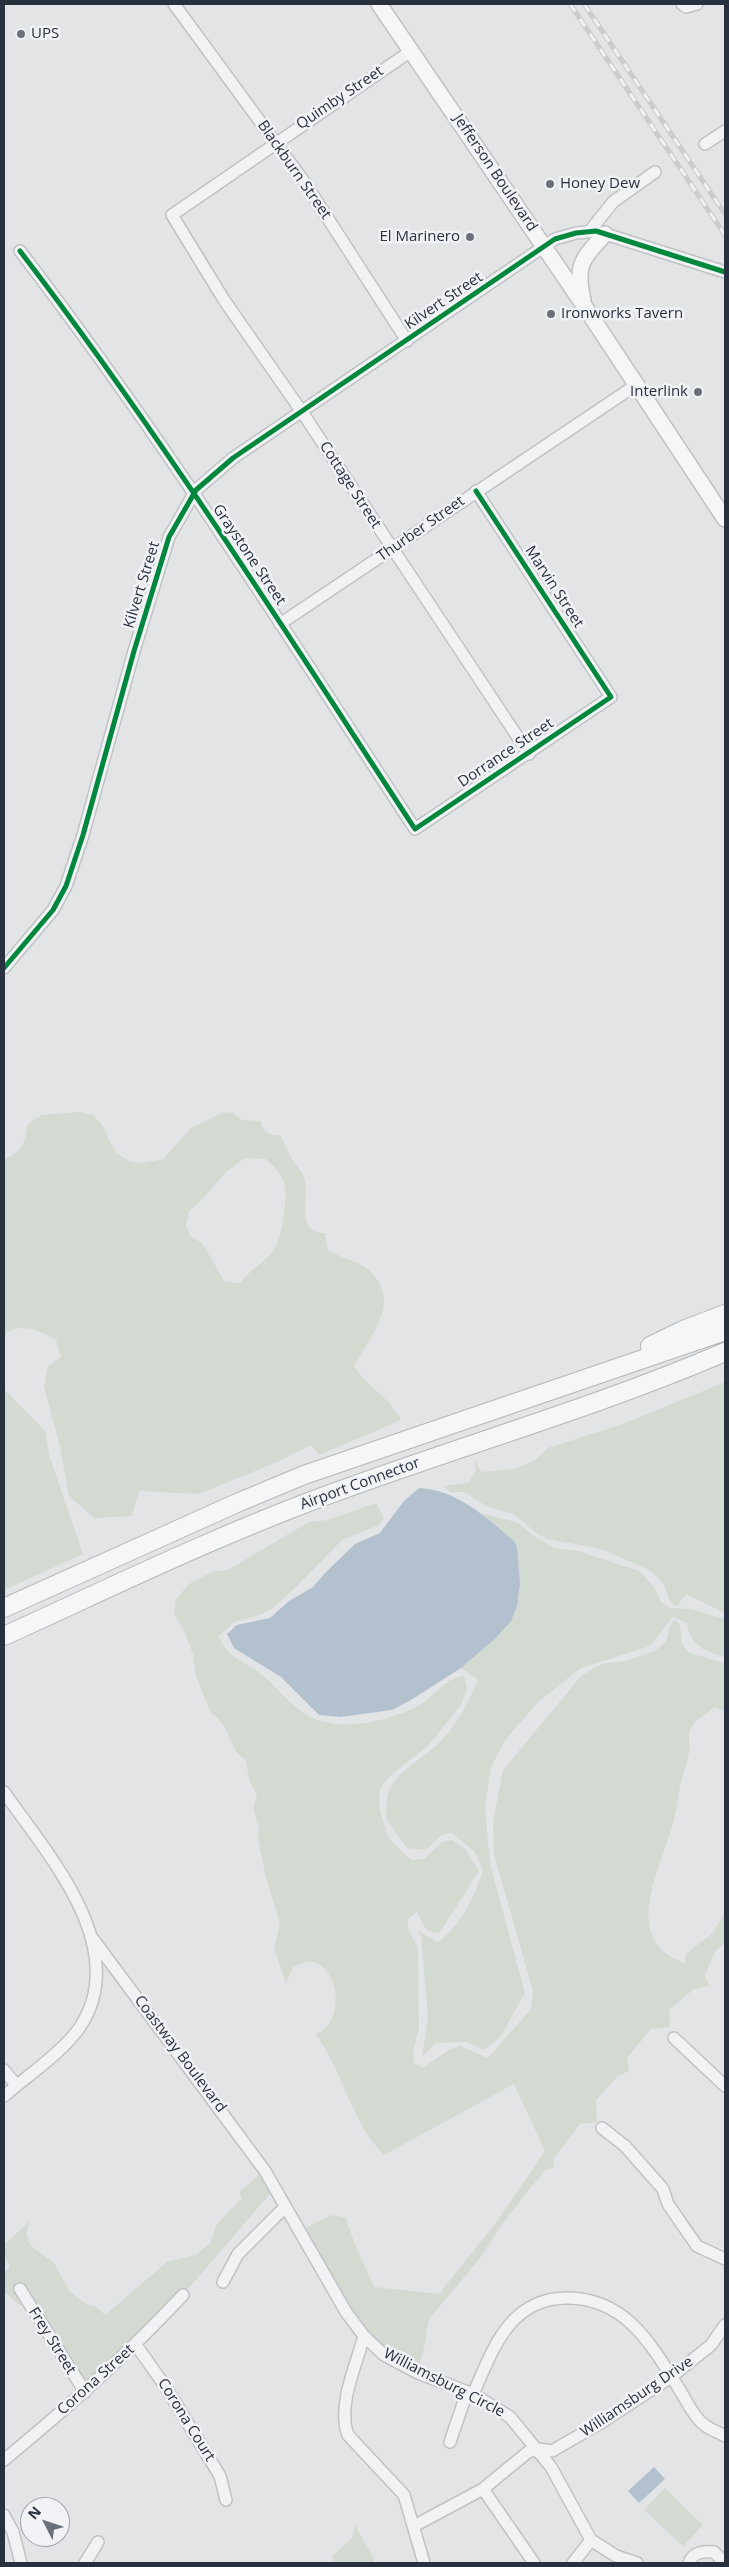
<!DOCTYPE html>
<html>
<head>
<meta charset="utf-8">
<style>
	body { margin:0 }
	#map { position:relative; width:729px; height:2567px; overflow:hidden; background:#e2e4e6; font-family:"Open Sans",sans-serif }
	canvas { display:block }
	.frame { position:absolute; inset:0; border:5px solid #2a313e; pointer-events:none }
	.north { position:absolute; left:20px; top:2497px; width:50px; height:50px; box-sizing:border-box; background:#f0f2f5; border:1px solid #a1a5ac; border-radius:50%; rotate:311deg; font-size:14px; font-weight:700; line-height:20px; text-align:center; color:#2a313e }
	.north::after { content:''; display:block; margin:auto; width:18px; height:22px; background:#6a7079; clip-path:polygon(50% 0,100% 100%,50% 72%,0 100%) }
</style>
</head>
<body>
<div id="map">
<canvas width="729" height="2567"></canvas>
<div class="frame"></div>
<div class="north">N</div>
</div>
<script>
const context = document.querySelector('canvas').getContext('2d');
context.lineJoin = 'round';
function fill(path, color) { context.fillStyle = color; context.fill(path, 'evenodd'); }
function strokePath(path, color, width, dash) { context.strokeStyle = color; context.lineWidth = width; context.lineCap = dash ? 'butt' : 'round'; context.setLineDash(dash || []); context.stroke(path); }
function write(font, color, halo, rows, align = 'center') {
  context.font = font + ' "Open Sans",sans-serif'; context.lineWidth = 5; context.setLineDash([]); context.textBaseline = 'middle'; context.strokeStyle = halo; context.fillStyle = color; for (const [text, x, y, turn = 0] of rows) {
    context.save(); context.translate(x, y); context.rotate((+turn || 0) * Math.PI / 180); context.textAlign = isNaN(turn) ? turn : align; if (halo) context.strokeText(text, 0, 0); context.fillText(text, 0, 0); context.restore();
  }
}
fill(new Path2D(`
	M80 1112 93 1115 102 1125 116 1153 129 1161 143 1163 163 1159 191 1128 224 1112 233 1113 242 1120 261 1121C263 1133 270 1135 281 1136 285 1145 289 1155 295 1164 297 1167 300 1169 302 1173 313 1191 292 1233 325 1233L328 1250C340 1258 357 1261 366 1268 405 1299 371 1335 354 1366 367 1386 390 1398 401 1420L319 1455 311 1445 277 1462 199 1494 139 1491 132 1516 94 1518 69 1496 60 1447 44 1386 48 1366 61 1357 56 1340C40 1331 20 1321 4 1335V1159C24 1152 24 1143 28 1124L42 1115ZM245 1158 266 1159C275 1167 283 1175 285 1187 287 1200 282 1237 275 1248 267 1261 250 1269 240 1283L225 1282 202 1243 190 1236 186 1225 189 1211 204 1198 226 1172Z
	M725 1382V1613L686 1594 678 1605 674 1606 669 1600 664 1584 651 1571 601 1549 548 1539 539 1535 513 1514 486 1506 464 1492H451L443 1486 468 1483 476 1471 474 1460 481 1472 515 1469 535 1460 548 1448 623 1424Z
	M4 1389 45 1431 49 1455 83 1554 4 1590Z
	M376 1503 384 1518 379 1525 342 1540 295 1588 273 1608 260 1615 234 1622 219 1636C226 1659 250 1663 266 1678 278 1689 291 1705 305 1714 336 1735 395 1721 424 1702 438 1692 447 1677 464 1676L467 1688 461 1705 427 1747 392 1774 382 1785 379 1795 380 1811 388 1837 406 1856 412 1860 424 1859 442 1842 452 1840 465 1849 479 1871 440 1932 434 1933 425 1928 417 1912 408 1919V1929L418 1948 419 2029 413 2051 414 2063 423 2068 450 2049 460 2046 488 2058 531 2009 533 1991 494 1855 493 1822 503 1770 582 1675 602 1664 625 1661 655 1651 666 1642 670 1625 674 1620 680 1624 682 1644 689 1653 725 1663V1711L714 1707C707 1715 694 1719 690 1730 687 1737 691 1745 689 1752 688 1761 684 1770 682 1778 678 1793 677 1809 673 1823 661 1869 619 1939 684 1963L687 1953 713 1933 725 1911V1942L715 1952 705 1975 709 1986 694 1989 669 2010 670 2027 651 2029 627 2058 629 2071 618 2076 596 2100 597 2122 580 2124 554 2158 553 2168 545 2170 502 2224 481 2257 429 2319 424 2348 418 2370 370 2341 302 2230 331 2215 346 2218 354 2242 374 2287 439 2294 495 2224 545 2151 514 2084 384 2155C353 2125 342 2071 316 2034 342 2024 342 1979 319 1964 316 1962 310 1962 307 1961L293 1967 286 1984 274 1948 280 1924 265 1873 258 1839 259 1829 253 1808 257 1796 249 1779 246 1761 236 1752 223 1724 210 1711 196 1676 193 1654 183 1628 174 1615 176 1599 189 1584 212 1572 228 1570 309 1522 328 1520Z
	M481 1513 519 1523 532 1535 554 1548 578 1551 639 1571 654 1587 661 1602 670 1608 691 1609 725 1619V1656C706 1653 689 1644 687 1623L673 1617 650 1646 581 1668 540 1700 505 1740 491 1767 485 1807 490 1864 525 1993 500 2037 484 2050 467 2042 436 2043 422 2057 428 2016 421 1936 418 1931 438 1942C465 1920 471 1902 483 1871L475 1852 452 1833 441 1835 426 1850 407 1848 386 1819C387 1809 386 1796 390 1788 398 1773 417 1761 430 1751 453 1733 467 1706 478 1680L461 1668 495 1639 517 1547Z
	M264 2171 275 2188 189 2288 86 2390 28 2305H20L6 2294 4 2295V2273L10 2267 4 2255V2245L30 2221 26 2234 30 2245 54 2263 70 2292 86 2304 95 2306 105 2315 167 2262 196 2255 211 2242 216 2225 242 2198 239 2192Z
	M665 2488 703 2525 683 2546 644 2510Z
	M355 2525 373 2557 374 2563H333L332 2556 352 2538Z`), '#d3dad2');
fill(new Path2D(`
	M419 1488C457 1490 486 1517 514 1541L517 1547 520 1584 517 1606 511 1621 495 1639 461 1668 411 1700 392 1710 340 1717 319 1715 281 1677 234 1648 227 1634 237 1625 270 1618 289 1601 313 1587 326 1572 355 1544 380 1533 404 1501Z
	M654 2467 665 2479 639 2503 628 2491Z`), '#b3c0ce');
const minor = new Path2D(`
	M174 4 305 183 407 341
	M682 4 686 7 697 4
	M411 51 172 215 224 300 302 412 529 754
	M705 144 725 131
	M589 232 613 202 655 172
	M20 251C162 436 287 634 415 829L611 697 476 491
	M280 624 636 385
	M4 968 53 910 66 886 83 835 134 651 169 537 196 490 233 458 555 239 576 233 596 231 725 272
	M4 1792C48 1855 132 1948 80 2027 63 2052 27 2076 4 2096
	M93 1939 265 2171 346 2312 364 2336 384 2355 418 2373 473 2394 510 2417 551 2467 591 2540 616 2556 637 2563
	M674 2038 725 2086
	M4 2070 16 2085
	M602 2128 625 2146 663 2189 668 2204 697 2246 725 2259
	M223 2282 238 2254 285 2207
	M20 2289 85 2392
	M364 2336C356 2366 337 2406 348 2435L404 2495 424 2563
	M136 2345 165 2386 220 2476 226 2500
	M473 2394C493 2350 509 2298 567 2298 627 2298 652 2346 681 2392 687 2402 693 2415 702 2423 708 2429 718 2432 725 2436
	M450 2442 467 2392
	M4 2460C68 2407 126 2356 183 2295
	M483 2489 534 2563
	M4 2515 13 2532 21 2563
	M414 2526 483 2489 528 2452 538 2449 552 2451 604 2421 671 2377 711 2345 725 2325
	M85 2563 98 2542
	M573 2563 591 2540
	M689 2563C693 2552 703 2551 714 2552L725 2563`);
const major = new Path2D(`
	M379 4 585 307 725 519
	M583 300C575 265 582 259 605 234`);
const highway = new Path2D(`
	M650 1346 683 1330 725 1314
	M4 1608 237 1503 304 1475 725 1331
	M4 1636C112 1587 220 1534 333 1493 463 1445 597 1407 725 1352`);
strokePath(minor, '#c0c2c4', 14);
strokePath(major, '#bfc1c3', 18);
strokePath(highway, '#b4b7ba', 20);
strokePath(minor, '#f1f2f3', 11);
strokePath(major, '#f6f6f6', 15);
strokePath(highway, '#f6f6f6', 18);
const rail = new Path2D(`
	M570 4 725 235
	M584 4 725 214`);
strokePath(rail, '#caccce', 5);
strokePath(rail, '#f0f2f5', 3, [9]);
strokePath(new Path2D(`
	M20 251C162 436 287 634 415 829L611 697 476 491
	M4 968 53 910 66 886 83 835 134 651 169 537 196 490 233 458 555 239 576 233 596 231 725 272`), '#00873e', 5);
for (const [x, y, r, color] of [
	[21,34,5,"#6a7079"],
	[550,184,5,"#6a7079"],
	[470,237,5,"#6a7079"],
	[551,314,5,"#6a7079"],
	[698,392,5,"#6a7079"]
]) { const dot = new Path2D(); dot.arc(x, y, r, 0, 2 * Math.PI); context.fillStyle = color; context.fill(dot); strokePath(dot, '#f0f2f5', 2); }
write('15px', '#2a313e', '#f0f2f5', [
	["UPS",31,34],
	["Honey Dew",560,184],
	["El Marinero",460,237,"right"],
	["Ironworks Tavern",561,314],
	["Interlink",688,392,"right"]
], 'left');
write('15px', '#2a313e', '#f0f2f5', [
	["Quimby Street",340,98,-34],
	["Blackburn Street",294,170,55],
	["Jefferson Boulevard",495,173,56],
	["Kilvert Street",444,301,-34],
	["Cottage Street",350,485,57],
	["Thurber Street",421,529,-35],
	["Graystone Street",249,555,56],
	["Kilvert Street",142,585,-73],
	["Marvin Street",554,587,57],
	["Dorrance Street",506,753,-34],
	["Airport Connector",360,1484,-20],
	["Coastway Boulevard",180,2054,53],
	["Frey Street",52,2341,58],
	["Corona Street",96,2380,-42],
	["Williamsburg Circle",444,2383,27],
	["Williamsburg Drive",637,2397,-34],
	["Corona Court",186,2420,58]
]);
</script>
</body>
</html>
